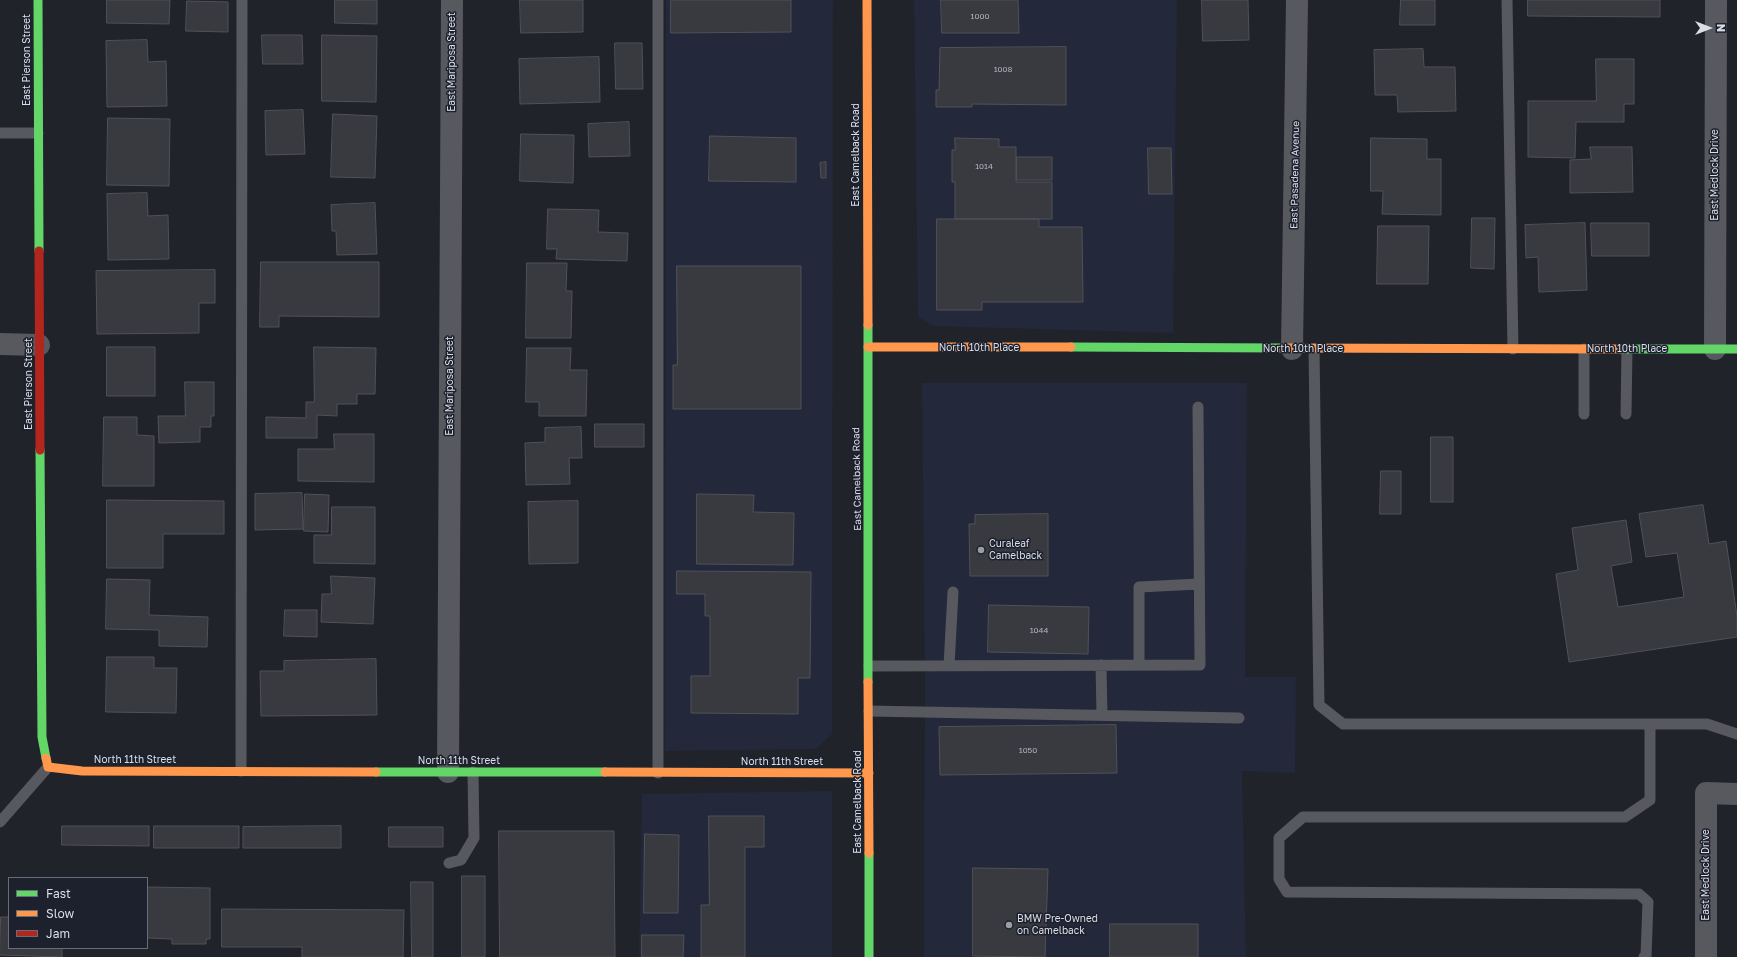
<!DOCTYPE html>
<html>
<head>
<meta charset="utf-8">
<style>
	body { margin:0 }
	#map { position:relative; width:1737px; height:957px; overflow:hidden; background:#21232a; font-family:"Golos Text",sans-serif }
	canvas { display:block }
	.legend { position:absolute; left:8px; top:877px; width:140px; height:72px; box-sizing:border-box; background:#1d212e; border:1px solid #696d78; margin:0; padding:5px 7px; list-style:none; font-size:12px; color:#dadee7 }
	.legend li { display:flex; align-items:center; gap:8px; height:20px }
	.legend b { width:20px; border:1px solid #696d78 }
	.north { position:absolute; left:1689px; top:8px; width:40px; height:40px; -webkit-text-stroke:3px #1d212e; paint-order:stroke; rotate:90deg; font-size:11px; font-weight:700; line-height:16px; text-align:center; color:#dadee7 }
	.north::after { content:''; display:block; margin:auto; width:14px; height:18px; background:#dadee7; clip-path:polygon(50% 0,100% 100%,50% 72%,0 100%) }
</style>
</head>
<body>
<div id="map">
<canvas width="1737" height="957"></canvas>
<ul class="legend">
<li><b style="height:5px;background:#63d668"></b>Fast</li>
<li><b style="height:5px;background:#ff974d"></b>Slow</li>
<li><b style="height:5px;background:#b3261e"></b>Jam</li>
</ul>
<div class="north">N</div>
</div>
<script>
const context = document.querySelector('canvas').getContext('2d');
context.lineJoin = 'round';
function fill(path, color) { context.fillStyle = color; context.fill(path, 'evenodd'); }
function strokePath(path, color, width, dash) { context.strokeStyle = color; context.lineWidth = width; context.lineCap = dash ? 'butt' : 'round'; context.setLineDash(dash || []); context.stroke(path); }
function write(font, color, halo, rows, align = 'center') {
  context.font = font + ' "Golos Text",sans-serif'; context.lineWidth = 3; context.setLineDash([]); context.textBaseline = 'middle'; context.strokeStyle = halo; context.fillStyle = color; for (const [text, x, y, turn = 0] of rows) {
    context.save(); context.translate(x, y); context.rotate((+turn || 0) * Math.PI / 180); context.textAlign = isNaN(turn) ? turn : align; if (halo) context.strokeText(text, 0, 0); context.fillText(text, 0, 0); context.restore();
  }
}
fill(new Path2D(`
	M666 0H833L832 734 816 749 665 751Z
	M914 0H1177L1173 333 934 326 918 317Z
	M922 383H1247L1245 677H1296L1295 773 1242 771 1246 957H924L925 675Z
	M832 791V957H639L642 794Z`), '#23283a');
const building = new Path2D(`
	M107 0H170L169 24 107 23Z
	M335 0H377V24L335 23Z
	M520 0H583V32L521 33Z
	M671 0H791V32L671 33Z
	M941 0H1018L1019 33H942Z
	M1202 0H1248L1249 40 1203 41Z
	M1401 0H1435V25H1400Z
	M1528 0H1660V17L1528 16Z
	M187 1 228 2V32L186 31Z
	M262 35H302L303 64H263Z
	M322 35 377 36 376 102 322 101Z
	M147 40 148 62 166 61 167 106 107 107 106 41Z
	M615 43H642L643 89H616Z
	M1066 47V105L972 104V107H936V90H939L940 48Z
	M1423 49 1424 67H1455L1456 111 1398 112 1397 95H1375L1374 50Z
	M599 57 600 102 520 104 519 59Z
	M1596 59H1634V104H1624V122H1576L1575 158 1528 157V101H1596Z
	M303 110 305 154 266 155 265 111Z
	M333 114 377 116 375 178 331 177Z
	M108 118 170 119 169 186 107 185Z
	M629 122 630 156 589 157 588 124Z
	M521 134 574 135 573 183 520 181Z
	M710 136 796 138V182L709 181Z
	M955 138 999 139V147H1016V182H1052V219H955V182H952V150H955Z
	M1371 138 1427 139V159H1441V215L1382 214 1383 191H1371Z
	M1590 147H1632L1633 192 1570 193V160L1591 159Z
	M1148 148H1171L1172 194H1149Z
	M1017 157H1052V180H1017Z
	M826 162V178H821L820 163Z
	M147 193 148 216 168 215 169 259 108 260 107 194Z
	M375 203 377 254 337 255 336 231H332L331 205Z
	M548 209 599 210 598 232 628 233 627 261 556 259 557 249H547Z
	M1472 218H1495L1494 269 1471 268Z
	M937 219H1039V227H1082L1083 302H982V310H937Z
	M1585 223 1587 290 1539 292 1538 257 1526 258 1525 225Z
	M1591 223H1649V256H1592Z
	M1378 226H1429L1428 284H1377Z
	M261 262H379V317L279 316V327H260Z
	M527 263H567L566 291H572L571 338H526Z
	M677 266H801V409H673V365H677Z
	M215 270V303H199V333L97 334 96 271Z
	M107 347H155V396H107Z
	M314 347 376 348 375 394H357V404H337V416L317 415V438H266V417L306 418V402H314Z
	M527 348H571L570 370H587L586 416H539V402H526Z
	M185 382H214V416H211V427H200V442L159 443 158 416H185Z
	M104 417H137V435L154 436V486H103Z
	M595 424H644V447H595Z
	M581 427 582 458H569L570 484 526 485 525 443 545 442V428Z
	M334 434H374V482L298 481V449H334Z
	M1431 437H1453V502H1431Z
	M1381 471H1401V514H1380Z
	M302 493 303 529 255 530V494Z
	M305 494 329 495 328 532 304 531Z
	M697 494 754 495 753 512 794 513 793 565 697 564Z
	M107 500 224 501V534H163V568H107Z
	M578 501V563L529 564 528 502Z
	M1703 505 1709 544 1726 541 1737 616V637L1569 662 1556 574 1578 570 1572 528 1626 520 1632 562 1611 566 1618 607 1684 597 1677 553 1646 557 1639 514Z
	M332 507H375V564L314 563V535H331Z
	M1048 514V576H970L969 524H975V515Z
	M677 571 811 572 810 678H798V714L691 713V676H710V616H705V594H677Z
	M331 576 375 578 373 624 321 622 322 594H331Z
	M107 579 150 580 149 615 208 617 207 647 159 646V630L106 629Z
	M989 605 1089 607 1088 654 988 652Z
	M285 610H317V637L284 636Z
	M107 657H154V668H177L176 713 106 712Z
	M376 659 377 715 261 716 260 671H284V661Z
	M1116 725 1117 773 940 775 939 727Z
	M709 816H764V847H745V957H701V905H709Z
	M62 826H149V846L62 845Z
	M154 826H239V848H154Z
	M341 826V848H243V827Z
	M389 827H443V847H389Z
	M499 831H614L615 957H500Z
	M645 834 679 835 678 913H644Z
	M973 868 1048 869 1045 957 973 956Z
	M462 876H485V957H462Z
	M411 882H433V957H412Z
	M147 887 210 888V939H206V944H172V939L147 938Z
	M222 909 404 910 403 957H302V947H222Z
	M1 917H9V948H62V957L0 955Z
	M1110 924H1198V957H1110Z
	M642 935H684L683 957H642Z`);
fill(building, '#383a3f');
strokePath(building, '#515158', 1);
strokePath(new Path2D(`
	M658 0V773
	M1507 0 1513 349
	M0 133H38
	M1314 349 1319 705 1343 724H1707L1737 734
	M1584 414V349
	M1626 414 1627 349
	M1101 665 1102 715
	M1139 665V587L1199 584
	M869 666 1200 665 1198 407
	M949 666 953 592
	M869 711 1239 718
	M241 771 242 0
	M0 822 48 767
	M449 863 461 860 474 838 473 772
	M1644 957 1646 956 1648 902 1639 894 1287 892 1279 879V838L1303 817H1625L1650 800V724`), '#57595f', 11);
strokePath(new Path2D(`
	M0 344 39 345
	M1292 349 1297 0
	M1715 349 1716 0
	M448 772 452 0
	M1706 957V793L1737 794`), '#57595f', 22);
strokePath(new Path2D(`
	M38 0 39 251
	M868 325V682
	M1071 347 1283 348
	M1621 349H1737
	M40 450 42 737 46 758
	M376 772H605
	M869 853V957`), '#63d668', 9);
strokePath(new Path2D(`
	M867 0 868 325
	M868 347H1071
	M1283 348 1621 349
	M868 682 869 853
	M46 758 48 767 82 771 376 772
	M605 772 869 773`), '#ff974d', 9);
strokePath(new Path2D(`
	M39 251 40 450`), '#b3261e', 9);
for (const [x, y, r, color] of [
	[981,550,4,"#999da5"],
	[1009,925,4,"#999da5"]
]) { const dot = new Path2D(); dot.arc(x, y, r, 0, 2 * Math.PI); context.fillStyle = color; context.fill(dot); strokePath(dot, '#1d212e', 1.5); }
write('8px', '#b2b5bd', null, [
	["1000",980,16],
	["1008",1003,69],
	["1014",984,166],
	["1044",1039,630],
	["1050",1028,750]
]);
write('10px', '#dadee7', '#1d212e', [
	["East Pierson Street",27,60,-90],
	["East Mariposa Street",452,62,-90],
	["East Camelback Road",856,155,-90],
	["East Pasadena Avenue",1295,175,-89],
	["East Medlock Drive",1715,175,-90],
	["North 10th Place",979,348],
	["North 10th Place",1303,349],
	["North 10th Place",1627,349],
	["East Pierson Street",29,384,-90],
	["East Mariposa Street",450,386,-90],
	["East Camelback Road",857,479,-91],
	["North 11th Street",135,760],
	["North 11th Street",459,761],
	["North 11th Street",782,762],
	["East Camelback Road",858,802,-90],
	["East Medlock Drive",1706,875,-90]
]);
write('10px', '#dadee7', '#1d212e', [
	["Curaleaf",989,544],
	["Camelback",989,556],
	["BMW Pre-Owned",1017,919],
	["on Camelback",1017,931]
], 'left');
</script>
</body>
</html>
